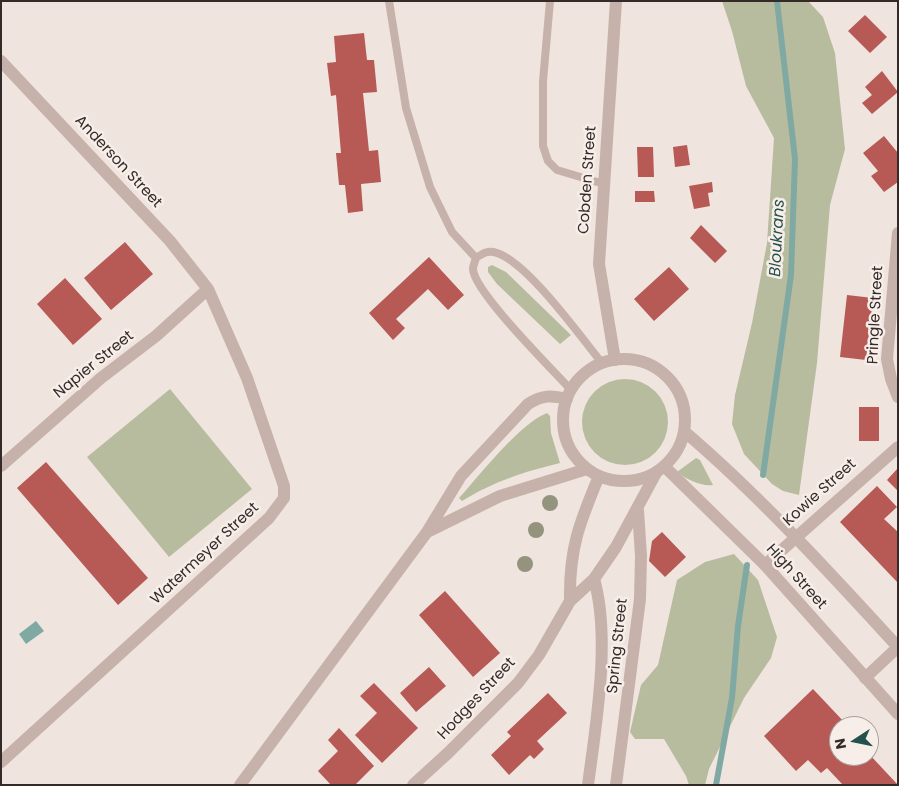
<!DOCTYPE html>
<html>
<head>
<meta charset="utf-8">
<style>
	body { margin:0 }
	#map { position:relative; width:899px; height:786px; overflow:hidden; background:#efe4de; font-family:Poppins,sans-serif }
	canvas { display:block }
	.frame { position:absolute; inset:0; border:2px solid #342b29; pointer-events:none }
	.north { position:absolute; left:829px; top:716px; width:50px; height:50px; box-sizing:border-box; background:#f7eee9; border:1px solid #a9a09c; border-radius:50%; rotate:259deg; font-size:14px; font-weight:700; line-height:20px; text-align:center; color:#342b29 }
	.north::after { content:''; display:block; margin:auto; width:18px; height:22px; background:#24514b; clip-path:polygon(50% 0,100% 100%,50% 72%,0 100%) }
</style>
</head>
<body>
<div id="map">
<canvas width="899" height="786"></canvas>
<div class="frame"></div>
<div class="north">N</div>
</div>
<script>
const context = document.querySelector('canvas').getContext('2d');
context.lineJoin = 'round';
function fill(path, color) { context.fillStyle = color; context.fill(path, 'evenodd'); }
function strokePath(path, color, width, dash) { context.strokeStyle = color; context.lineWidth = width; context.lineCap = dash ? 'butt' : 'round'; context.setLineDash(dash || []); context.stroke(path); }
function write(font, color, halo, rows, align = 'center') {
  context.font = font + ' Poppins,sans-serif'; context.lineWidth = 5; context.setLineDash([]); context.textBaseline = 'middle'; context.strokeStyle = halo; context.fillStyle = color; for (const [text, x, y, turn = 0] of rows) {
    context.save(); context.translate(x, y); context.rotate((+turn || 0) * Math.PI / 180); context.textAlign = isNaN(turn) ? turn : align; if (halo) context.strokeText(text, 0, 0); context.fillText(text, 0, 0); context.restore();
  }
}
fill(new Path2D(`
	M722 1H808L823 17 835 53 845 149 830 205 817 363 799 495 783 491 772 484 744 454 732 424 735 395 752 323 767 243 774 138 746 86 732 31Z
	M492 265 506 272 571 335 560 344 497 284 488 272V267Z
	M582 422a43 43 0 1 1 86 0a43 43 0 1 1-86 0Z
	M170 389 252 489 169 557 87 457Z
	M547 413 550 416 551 433 560 463C523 472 495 481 462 501L459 498C480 475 519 424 547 413Z
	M696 458 700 460 713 485C702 487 686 479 677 472Z
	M734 554 758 580 777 637 771 658 744 698 709 769 705 785H689L686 776 664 739H635L630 732 641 685 658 665 677 580 705 562Z`), '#b8bc9f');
fill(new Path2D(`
	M36 621 44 631 26 644 19 634Z`), '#80a9a3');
strokePath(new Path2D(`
	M763 475 791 275 795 159 777 1
	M716 785 732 698 738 626 747 565`), '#80a9a3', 6);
fill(new Path2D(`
	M865 15 887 37 870 53 848 31Z
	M364 33 367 60H374L377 92 363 93 369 151 378 150 381 182 361 184 363 211 348 213 345 185H339L336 153H341L336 95 331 96 327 63 336 62 334 36Z
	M882 71 898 92 872 114 862 103 872 95 865 87Z
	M884 136 898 153V182L884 192 871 176 878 171 863 153Z
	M687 145 690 165 675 167 673 147Z
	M637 147H653L654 177H638Z
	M712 182 713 192 708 193 710 206 694 209 689 186Z
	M635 191H654L655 202H635Z
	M701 225 727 251 715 263 690 238Z
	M125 242 153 274 111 310 84 278Z
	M429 257 464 295 448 310 428 289 396 319 405 328 393 340 369 313Z
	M669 267 689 289 654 321 634 299Z
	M65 278 102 319 73 345 37 304Z
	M847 295 873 298 866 360 840 357Z
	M859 407H879V441H859Z
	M46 462 148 578 118 605 17 488Z
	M898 468V491L887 480Z
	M877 486 897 507 884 519 898 532V583L840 522Z
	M662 532 686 557 665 577 649 561 652 541Z
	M445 591 500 653 473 677 419 615Z
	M429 667 446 686 416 712 400 693Z
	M374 683 418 728 382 763 355 735 377 713 360 696Z
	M813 689 846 724 839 726V756L869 754 898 785H843L827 768 821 773 808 760 796 771 764 736Z
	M548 693 567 713 537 741 544 749 534 759 530 755 509 775 491 755 511 736 507 732Z
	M339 728 374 766 355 785H331L318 771 338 751 328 740Z`), '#b75954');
strokePath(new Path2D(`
	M389 1 406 108 430 187 452 232 476 258
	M550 1 543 81V146L548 161 557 170 604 184
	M571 390C552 369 474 292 473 269 473 266 475 261 476 258 483 253 488 250 497 253 528 263 580 336 602 363`), '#c6b2ab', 8);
strokePath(new Path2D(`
	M1 61 170 241 208 289 247 378 284 486V498L269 518 1 762
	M898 233 887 359 891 379 898 397
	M615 360 599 264 616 1
	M1 466 101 378 156 336 208 289
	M765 565 898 447
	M570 601C569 549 579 524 599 476
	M865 678 898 647
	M413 785 448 753 518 683 539 655 570 601 594 579 616 547 656 473
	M588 785C596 724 611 638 594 579
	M616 785 640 599 641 556 638 510`), '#c6b2ab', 12);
strokePath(new Path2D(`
	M563 420a61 61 0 1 1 122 0a61 61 0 1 1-122 0Z
	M685 432C762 498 829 572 898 647
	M665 467 765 565 898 714
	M427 532 500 496 587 469
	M240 785 427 532 461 476 528 404C542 395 551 395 567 399`), '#c6b2ab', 12);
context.fillStyle = '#94937e';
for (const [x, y] of [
	[550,503],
	[536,530],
	[525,564]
]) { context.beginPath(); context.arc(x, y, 8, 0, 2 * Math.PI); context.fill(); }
write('15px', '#342b29', '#f7eee9', [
	["Anderson Street",118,162,47],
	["Cobden Street",588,180,-86],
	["Pringle Street",876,315,-87],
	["Napier Street",94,365,-39],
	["Kowie Street",820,493,-42],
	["Watermeyer Street",205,554,-43],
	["High Street",796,577,48],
	["Spring Street",618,646,-84],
	["Hodges Street",477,699,-47]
]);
write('italic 16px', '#24514b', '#f7eee9', [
	["Bloukrans",778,238,-87]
]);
</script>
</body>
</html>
